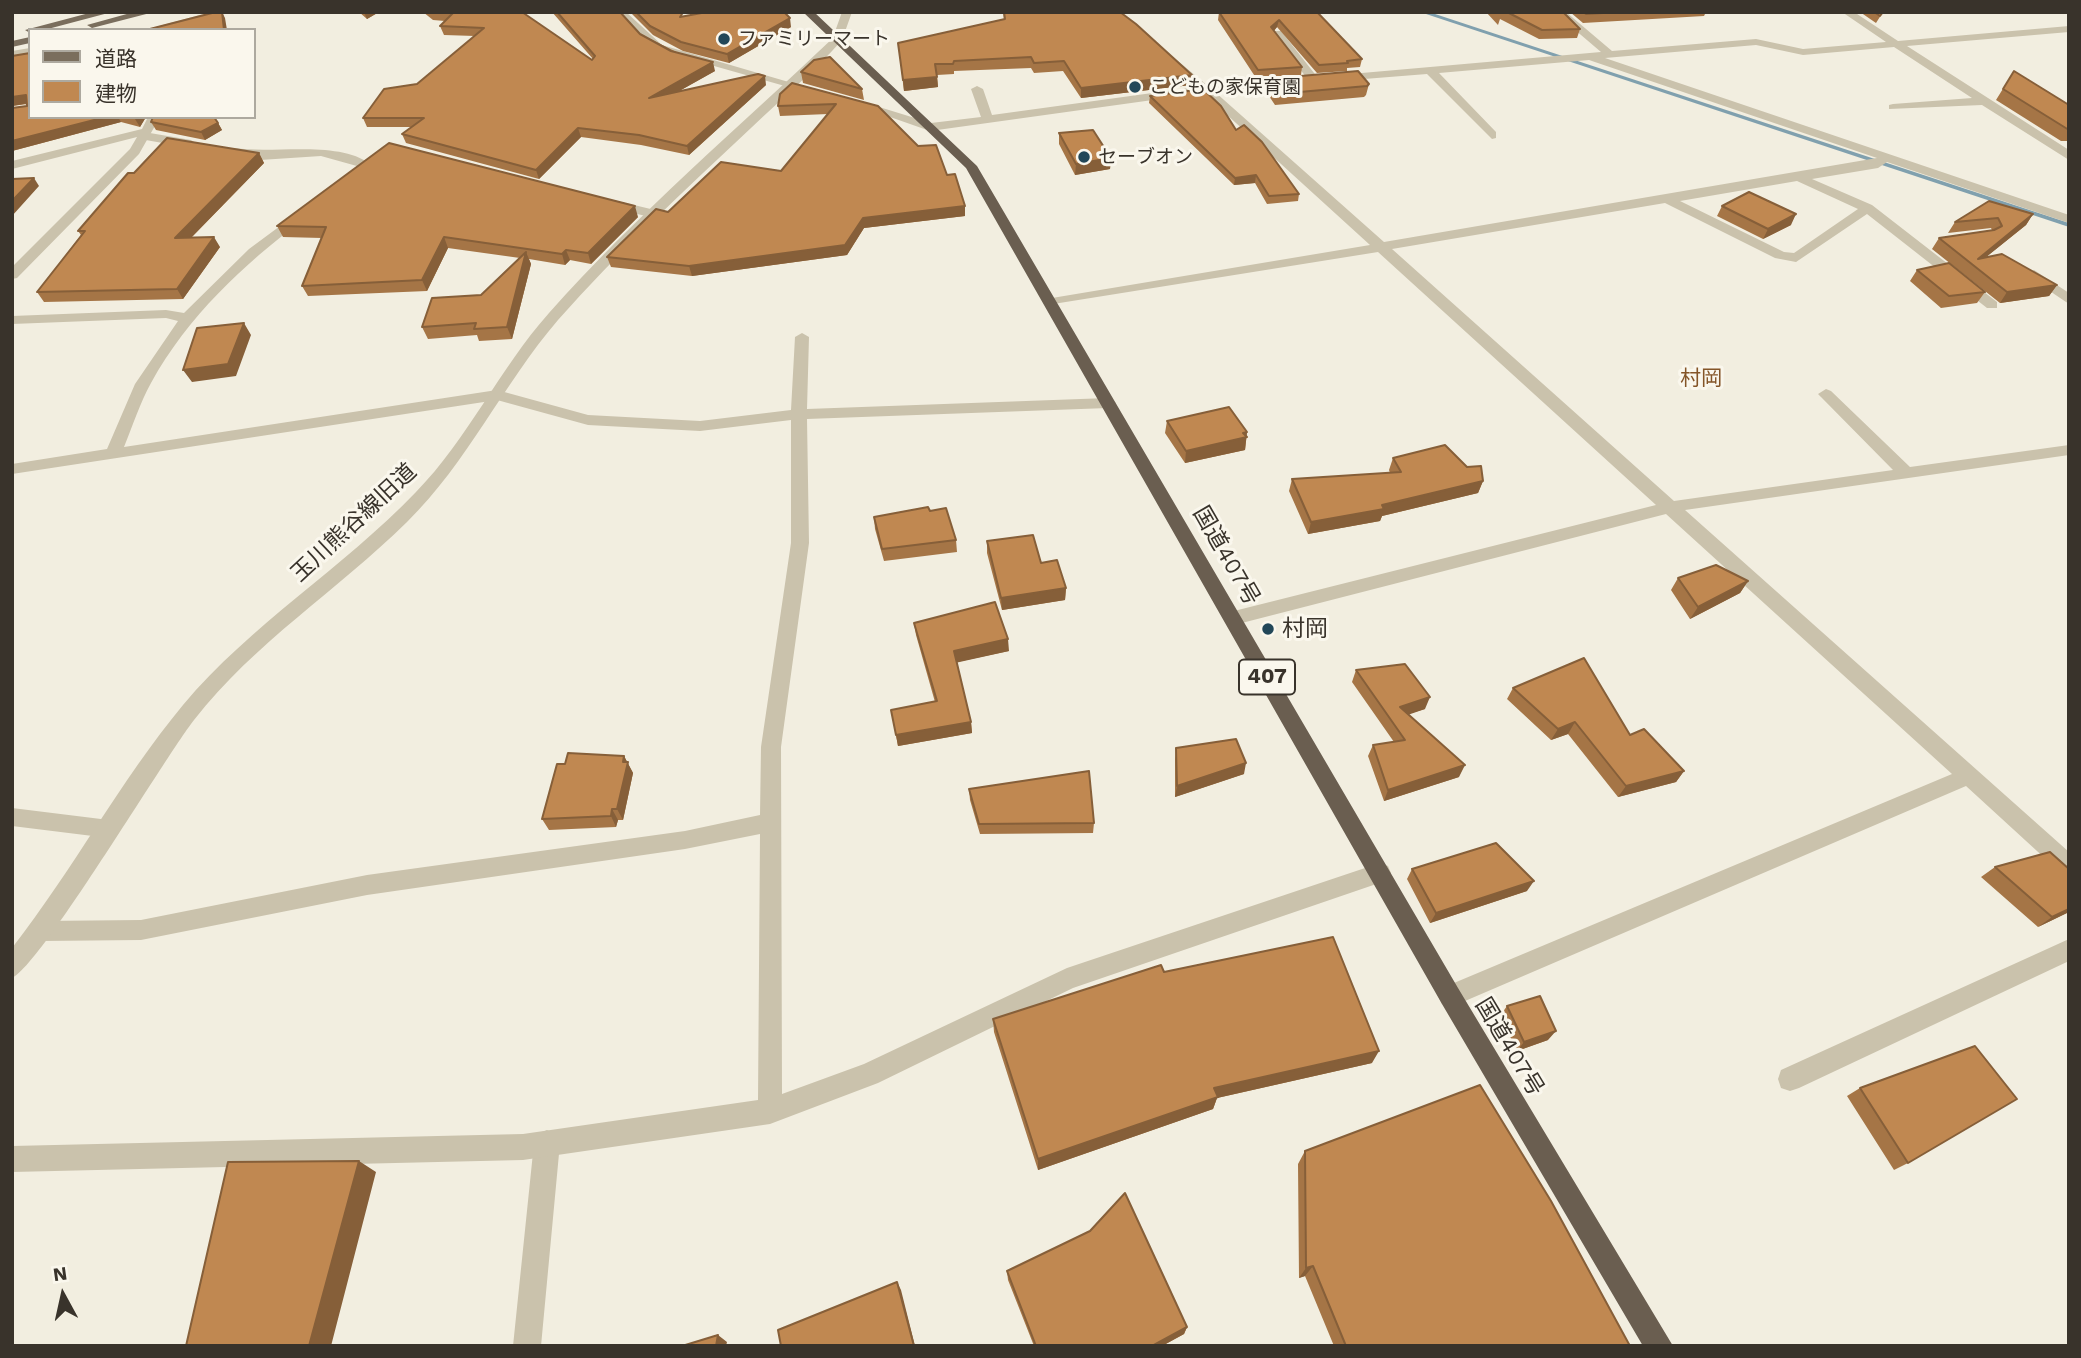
<!DOCTYPE html>
<html>
<head>
<meta charset="utf-8">
<style>
	body { margin:0 }
	#map { position:relative; width:2081px; height:1358px; overflow:hidden; background:#f2eee0; font-family:"Work Sans","Noto Sans JP",sans-serif }
	canvas { display:block }
	.frame { position:absolute; inset:0; border:14px solid #39332b; pointer-events:none }
	.legend { position:absolute; left:28px; top:28px; width:228px; height:91px; box-sizing:border-box; background:#faf7ed; border:2px solid #ada99f; margin:0; padding:9px 12px; list-style:none; font-size:21px; color:#39332b }
	.legend li { display:flex; align-items:center; gap:14px; height:35px }
	.legend b { width:35px; border:2px solid #ada99f }
	.north { position:absolute; left:28px; top:1260px; width:70px; height:70px; -webkit-text-stroke:5px #faf7ed; paint-order:stroke; rotate:352deg; font-size:19px; font-weight:700; line-height:28px; text-align:center; color:#39332b }
	.north::after { content:''; display:block; margin:auto; width:24px; height:32px; background:#39332b; clip-path:polygon(50% 0,100% 100%,50% 72%,0 100%) }
</style>
</head>
<body>
<div id="map">
<canvas width="2081" height="1358"></canvas>
<div class="frame"></div>
<ul class="legend">
<li><b style="height:9px;background:#7a6e5d"></b>道路</li>
<li><b style="height:19px;background:#c08851"></b>建物</li>
</ul>
<div class="north">N</div>
</div>
<script>
const context = document.querySelector('canvas').getContext('2d');
context.lineJoin = 'round';
function fill(path, color) { context.fillStyle = color; context.fill(path, 'evenodd'); }
function strokePath(path, color, width, dash) { context.strokeStyle = color; context.lineWidth = width; context.lineCap = dash ? 'butt' : 'round'; context.setLineDash(dash || []); context.stroke(path); }
function write(font, color, halo, rows, align = 'center') {
  context.font = font + ' "Work Sans","Noto Sans JP",sans-serif'; context.lineWidth = 6; context.setLineDash([]); context.textBaseline = 'middle'; context.strokeStyle = halo; context.fillStyle = color; for (const [text, x, y, turn = 0] of rows) {
    context.save(); context.translate(x, y); context.rotate((+turn || 0) * Math.PI / 180); context.textAlign = isNaN(turn) ? turn : align; if (halo) context.strokeText(text, 0, 0); context.fillText(text, 0, 0); context.restore();
  }
}
fill(new Path2D(`
	M1420 12H1429L2069 223V227Z`), '#80a0ae');
fill(new Path2D(`
	M144 132 191 140 197 144 191 148 140 139V133Z
	M234 148C273 154 339 140 370 164L364 168 321 156 260 160 230 155 228 152Z
	M547 1130 556 1134 560 1143 541 1346H513L534 1143 538 1134Z`), '#cac2ac');
fill(new Path2D(`
	M211 12H230L163 30H144Z
	M615 12H626L662 45 816 90 806 92 654 49Z
	M842 12H852L842 40 837 43 832 40Z
	M1554 12H1566L1612 51 1756 39 1803 49 1886 42 1842 12H1854L1898 41 2069 26V32L1907 46 2069 150V160L1982 105 1889 109V105L1893 104 1972 98 1894 47 1803 55 1756 45 1605 58 2069 215V223L1887 162 1878 168 1812 179 1872 205 1997 302V308H1987L1867 214 1796 262 1775 258 1665 203 1392 249 1674 501 1893 470 1821 397 1818 394 1826 389 1831 391 1910 467 2069 445V455L1685 510 2069 852V875L2061 873 1966 786 1458 1004 1450 1007 1442 1004 1438 996 1442 988 1952 774 1666 514 1234 625 1227 623 1225 618 1227 613 1234 611 1656 505 1378 252 1047 305 1045 302 1052 298 1370 245 1203 93 930 131 853 104 863 102 931 123 981 117 971 89 977 86 983 89 992 115 1196 87 1169 62V58L1173 57 1208 86 1295 80V84L1291 85 1215 92 1384 242 1877 158 1589 60 1439 73 1496 132V138L1492 139 1427 74 1339 81 1333 78 1339 75 1601 52ZM1797 181 1858 209 1794 253 1784 252 1680 201Z
	M1273 31H1281L1318 78V82H1310L1273 35Z
	M30 48V54L12 57V51Z
	M148 117H160L139 154 17 278 12 279V267L130 149 137 137 12 169V161L142 129Z
	M613 200 659 211 660 214 654 218 608 207V201Z
	M299 212 305 216 304 219C243 265 188 316 151 383 140 403 133 425 124 447L497 390 588 415 700 421 791 410 795 337 802 333 809 337 807 409 1108 398 1116 403 1108 408 807 419 809 543 781 747 782 1094 864 1064 1067 968 1380 863 1388 866 1391 873 1388 880 1073 988 878 1083 770 1124 523 1160 12 1172V1146L523 1134 758 1100 760 834 685 849 367 895 141 940 41 941 33 938 30 931 33 924 41 921 141 920 367 875 685 831 760 815 761 747 791 543V420L700 431 588 425 497 400 12 474V464L107 449 135 384 178 321 166 318 12 324V316L166 310 184 313 249 249Z
	M2034 270 2069 293V304L2029 277 2027 274Z
	M12 808 109 820 117 823 120 829 117 835 109 838 12 826Z
	M2069 939V961L1799 1088 1790 1091 1781 1088 1778 1079 1781 1070Z`), '#cac2ac');
fill(new Path2D(`
	M833 38 842 40C815 71 781 99 751 128 685 190 618 252 558 320 503 384 468 462 407 522 337 591 255 642 194 720 163 760 40 967 12 978V948C73 870 120 781 183 705 251 624 342 569 416 492 468 439 499 369 549 313 636 215 738 128 833 38Z`), '#cac2ac');
fill(new Path2D(`
	M93 12H112L44 30H30V33L25 30Z
	M134 12H154L92 28 87 25Z
	M30 37V43L12 47V41Z`), '#7a6e5d');
fill(new Path2D(`
	M803 12H814L977 166 1458 988 1673 1346H1643L1442 1004 966 168Z`), '#6a5e50');
fill(new Path2D(`
	M359 12H379L367 19Z
	M423 12H522L592 60 593 59 552 12H620L640 34 715 71 679 91 766 85 689 155 641 145 581 137 539 179 406 143 402 134 411 127H367L363 118 417 84 475 36 444 35 440 26 445 21 433 20Z
	M630 12H680L682 16 791 27 729 63 683 51 653 35Z
	M1003 12H1120L1191 85 1081 98 1063 71 1034 73 1031 68 954 71V74L937 75 938 87 904 91 898 43 1004 20Z
	M1219 12H1317L1362 59 1360 67 1347 68V71L1317 73 1277 27 1274 31 1302 67 1301 75 1256 78 1218 20Z
	M1486 12H1563L1580 29 1577 38 1539 39 1500 19 1498 25Z
	M1570 12H1706L1704 16 1583 23Z
	M1860 12H1883L1876 23Z
	M30 53V117H146L140 127 121 122 12 151V108L27 106V104L12 106V56Z
	M2014 71 2069 105V141H2061L1996 100Z
	M801 72 862 89 864 100 803 83Z
	M1266 79 1369 84 1366 95 1364 97 1275 105 1265 90Z
	M792 83 918 146 947 175 965 206V216L864 228 847 255 692 276 611 267 607 257 668 212 781 171 828 114 780 116 778 106Z
	M1150 96 1236 130 1299 194 1298 201 1267 204 1255 183 1234 185 1149 103Z
	M151 122 218 123 222 130 205 140 156 130Z
	M1059 133 1111 158 1110 169 1075 175 1059 144Z
	M259 153 264 163 191 238 220 247 183 299 44 302 37 292 81 235 78 231 134 173Z
	M1722 206 1791 225 1763 239 1717 216Z
	M2033 214 2026 225 1986 257 2057 285 2049 296 2000 303 1932 249 1939 238 1992 230 1991 228 1948 233 1955 222Z
	M638 217 591 264 570 260 565 265 529 259 531 264 512 339 479 341 477 335 428 339 422 327 481 295 520 258 448 248 427 291 308 296 302 286 322 238 283 237 277 226Z
	M1917 270 1985 292 1977 303 1941 308 1910 281Z
	M1167 421 1247 432 1245 450 1185 463 1165 433Z
	M1393 458 1467 467 1483 481 1478 493 1382 516 1380 521 1308 534 1289 491 1292 479 1390 473 1389 470Z
	M930 511 956 540 957 552 884 561 875 529 874 517Z
	M987 541 1041 563 1066 588 1065 600 1002 610 987 553Z
	M1678 578 1748 581 1740 593 1690 619 1671 590Z
	M914 623 1009 651 957 662 971 722 972 733 898 746 891 710 935 702 916 635Z
	M1356 670 1425 709 1408 714 1459 777 1384 801 1368 756 1373 745 1394 742 1352 682Z
	M1513 688 1630 735 1684 771 1676 782 1618 797 1568 734 1551 740 1507 699Z
	M1176 748 1244 774 1175 797V759Z
	M624 756 633 773 623 820H618L616 827 549 830 542 819 565 764Z
	M969 789 1094 823 1093 833 980 834 970 800Z
	M1995 867 2069 869V912L2038 927 1981 877Z
	M1412 869 1527 891 1430 923 1407 879Z
	M1164 972 1372 1063 1217 1098 1213 1109 1038 1170 994 1032 993 1019Z
	M1507 1006 1548 1040 1517 1051 1500 1016Z
	M1860 1088 1908 1163 1894 1170 1847 1096Z
	M1305 1151 1630 1346H1334L1305 1276 1299 1278 1298 1164Z
	M1007 1271 1187 1327 1184 1334 1162 1346H1034L1008 1280Z`), '#a57546');
fill(new Path2D(`
	M222 12 225 18 227 30H224Z
	M364 12H379L367 19Z
	M790 18 791 27 729 63 727 54Z
	M1279 20 1277 27 1270 35 1271 27Z
	M713 62 715 71 651 107 649 98Z
	M1192 75 1191 85 1081 98V88Z
	M765 76 766 85 689 155 687 146Z
	M937 77 938 87 904 91 903 80Z
	M26 95 30 103 12 106V97Z
	M106 117H118L121 122 12 151V141Z
	M136 117H146L140 127 135 119Z
	M218 123 222 130 205 140 201 132Z
	M578 128 581 137 539 179 536 170Z
	M259 153 264 163 181 248 175 238Z
	M1111 158 1110 169 1075 175 1076 164Z
	M1256 175 1255 183 1234 185 1235 178Z
	M34 178 39 186 12 216V201Z
	M635 206 638 217 591 264 588 253Z
	M965 206V216L864 228 847 255 692 276 689 266 863 218Z
	M1796 214 1791 225 1763 239 1768 229Z
	M2033 214 2026 225 1975 266 1978 259Z
	M214 237 220 247 183 299 177 289Z
	M444 237 448 248 427 291 422 280Z
	M566 250 570 260 565 265 562 254Z
	M526 252 531 264 512 339 507 327Z
	M2057 285 2049 296 2000 303 2007 292Z
	M244 323 251 335 236 376 192 382 183 370Z
	M1247 432 1245 450 1185 463 1186 451Z
	M1483 481 1478 493 1382 516 1380 521 1308 534 1311 522Z
	M1748 581 1740 593 1690 619 1698 607Z
	M1066 588 1065 600 1002 610 1001 598Z
	M1008 639 1009 651 955 663 954 651Z
	M1430 697 1425 709 1396 719 1400 707Z
	M971 722 972 733 898 746 896 735Z
	M1575 722 1568 734 1551 740 1558 729Z
	M624 756 633 773 623 820 617 809Z
	M1246 763 1244 774 1175 797 1177 786Z
	M1465 765 1459 777 1384 801 1388 790Z
	M1684 771 1676 782 1618 797 1626 786Z
	M612 809 618 820 616 827 611 816Z
	M1534 881 1527 891 1430 923 1436 913Z
	M2069 909V912L2038 927 2052 917Z
	M1556 1031 1548 1040 1517 1051 1524 1042Z
	M1379 1051 1372 1063 1217 1098 1213 1109 1038 1170V1159L1214 1088Z
	M359 1161 376 1172 331 1346H309Z
	M1313 1266 1305 1276 1299 1278 1306 1268Z
	M897 1282 901 1290 915 1346H914Z
	M1187 1327 1184 1334 1162 1346H1152Z
	M718 1335 727 1342 726 1346H716Z`), '#865f39');
const building = new Path2D(`
	M216 12H222L224 30H146Z
	M439 12H522L592 60 595 56 557 12H620L640 34 671 51 713 62 649 98 758 74 765 76 687 146 639 135 578 128 536 170 402 134 424 118H363L384 89 417 84 484 28 440 26 453 13Z
	M636 12H680L682 14 680 17 707 12H784L790 18 727 54 681 42 650 26Z
	M1004 12H1120L1136 24 1192 75 1081 88 1064 61 1034 63 1031 57 954 61 953 64H935L937 77 903 80 898 43 1005 19Z
	M1219 12H1317L1362 59 1347 61 1348 63 1319 65 1279 20 1271 27 1302 67 1258 70Z
	M1507 12H1563L1580 29 1542 30Z
	M1583 12H1620L1586 14Z
	M1874 12H1883L1880 16Z
	M30 53V117H106L12 141V108L27 106 26 95 12 97V56Z
	M830 57 862 89 801 72 814 60Z
	M1358 71 1369 84 1367 86 1277 94 1266 79Z
	M2014 71 2069 105V130L2003 89Z
	M792 83 878 106 918 146 936 145 947 175 955 174 965 206 863 218 845 245 689 266 607 257 656 209 668 212 721 162 781 171 836 104 778 106 780 94Z
	M1203 89 1221 106 1236 130 1244 125 1262 142 1299 194 1269 196 1256 175 1235 178 1150 96Z
	M153 117H214L218 123 201 132 151 122Z
	M1093 130 1111 158 1076 164 1059 133Z
	M167 138 259 153 175 238 214 237 177 289 37 292 85 231H78L128 173H134Z
	M389 143 635 206 588 253 566 250 562 254 444 237 422 280 302 286 326 227 277 226Z
	M34 178 12 201V179Z
	M1749 192 1796 214 1768 229 1722 206Z
	M1989 201 2033 214 1978 259 2002 254 2057 285 2007 292 1939 238 1994 230 2002 226 1998 218 1955 222Z
	M526 252 507 327 474 329 476 323 422 327 432 298 481 295Z
	M1949 263 1985 292 1949 296 1917 270Z
	M244 323 228 364 183 370 197 328Z
	M1229 407 1247 432 1243 433 1247 437 1186 451 1167 421Z
	M1445 445 1467 467 1481 466 1483 481 1382 505 1384 509 1311 522 1292 479 1401 472 1393 458Z
	M928 507 930 511 946 508 956 540 882 549 874 517Z
	M1033 535 1041 563 1057 560 1066 588 1001 598 987 541Z
	M1716 565 1748 581 1698 607 1678 578Z
	M995 602 1008 639 954 651 971 722 896 735 891 710 937 701 914 623Z
	M1584 658 1630 735 1644 729 1684 771 1626 786 1575 722 1558 729 1513 688Z
	M1405 664 1430 697 1400 707 1465 765 1388 790 1373 745 1405 740 1356 670Z
	M1236 739 1246 763 1177 786 1176 748Z
	M568 753 624 756 623 762H628L617 809H612L611 816 542 819 557 764H565Z
	M1089 771 1094 823 979 824 969 789Z
	M1496 843 1534 881 1436 913 1412 869Z
	M2050 852 2069 869V909L2052 917 1995 867Z
	M1333 937 1379 1051 1214 1088 1218 1097 1038 1159 993 1019 1161 965 1164 972Z
	M1540 996 1556 1031 1524 1042 1507 1006Z
	M1975 1046 2017 1099 1908 1163 1860 1088Z
	M1480 1085 1551 1201 1630 1346H1346L1313 1266 1306 1268 1305 1151Z
	M359 1161 309 1346H186L228 1162Z
	M1125 1193 1187 1327 1152 1346H1036L1007 1271 1090 1231Z
	M897 1282 914 1346H781L778 1330Z
	M718 1335 716 1346H682Z`);
fill(building, '#c08851');
strokePath(building, '#865f39', 2);
for (const [x, y, r, color] of [
	[724,39,7,"#224758"],
	[1135,87,7,"#224758"],
	[1084,157,7,"#224758"],
	[1268,629,7,"#224758"]
]) { const dot = new Path2D(); dot.arc(x, y, r, 0, 2 * Math.PI); context.fillStyle = color; context.fill(dot); strokePath(dot, '#faf7ed', 2.5); }
write('19px', '#39332b', '#faf7ed', [
	["ファミリーマート",738,39],
	["こどもの家保育園",1149,87],
	["セーブオン",1098,157]
], 'left');
write('21px', '#845528', '#faf7ed', [
	["村岡",1701,379]
]);
for (const [x, y, w] of [
	[1267,677,56]
]) { const box = new Path2D(); box.roundRect(x - w / 2, y - 17.5, w, 35, 5); context.fillStyle = '#faf7ed'; context.fill(box); strokePath(box, '#39332b', 2); }
write('bold 21px', '#39332b', null, [
	["407",1267,677]
]);
write('23px', '#39332b', '#faf7ed', [
	["玉川熊谷線旧道",354,523,-43],
	["国道407号",1226,556,60],
	["国道407号",1509,1047,59]
]);
write('23px', '#39332b', '#faf7ed', [
	["村岡",1282,629]
], 'left');
</script>
</body>
</html>
